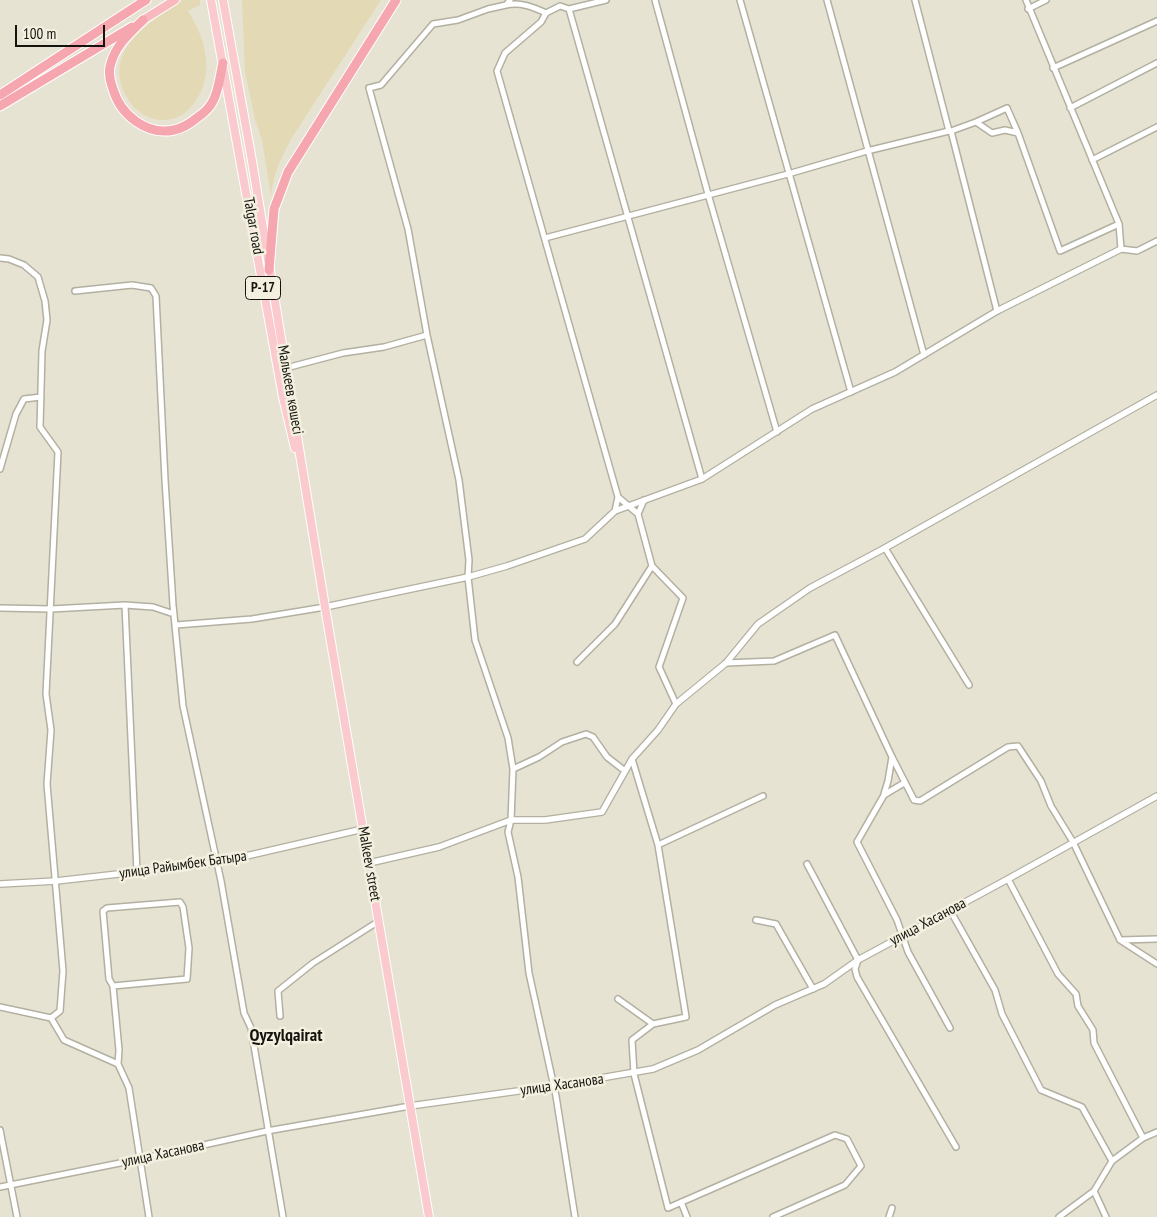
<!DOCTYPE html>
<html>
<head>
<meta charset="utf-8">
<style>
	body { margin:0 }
	#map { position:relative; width:1157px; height:1217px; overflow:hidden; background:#e6e3d3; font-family:"PT Sans Narrow",sans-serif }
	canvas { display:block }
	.scale { position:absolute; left:15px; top:25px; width:90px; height:22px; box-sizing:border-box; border:2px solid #14130e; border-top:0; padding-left:6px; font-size:15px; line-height:18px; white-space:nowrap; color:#14130e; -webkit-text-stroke:4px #f3f0e0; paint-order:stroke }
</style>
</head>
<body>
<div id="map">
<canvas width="1157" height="1217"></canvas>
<div class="scale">100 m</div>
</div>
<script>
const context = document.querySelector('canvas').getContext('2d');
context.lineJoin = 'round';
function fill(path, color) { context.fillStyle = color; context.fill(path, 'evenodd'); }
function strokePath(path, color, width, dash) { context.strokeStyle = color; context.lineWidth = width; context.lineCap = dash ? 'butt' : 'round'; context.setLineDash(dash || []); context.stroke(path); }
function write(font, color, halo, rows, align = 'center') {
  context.font = font + ' "PT Sans Narrow",sans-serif'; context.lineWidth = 5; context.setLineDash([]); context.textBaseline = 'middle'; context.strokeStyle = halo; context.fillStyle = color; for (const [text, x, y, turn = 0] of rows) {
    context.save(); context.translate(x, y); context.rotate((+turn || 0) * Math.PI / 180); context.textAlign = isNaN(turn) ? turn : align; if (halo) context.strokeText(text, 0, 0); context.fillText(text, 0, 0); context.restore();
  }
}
fill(new Path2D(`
	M183 0H200V5L188 11C207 41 216 77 192 106 184 115 175 120 162 120 149 120 134 110 128 99 99 52 150 22 183 0Z
	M242 0H381L291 139C281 158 273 175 271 196L262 140 255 119 245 72Z`), '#e3d9b4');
const minor = new Path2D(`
	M510 0 506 5C521 2 533 7 546 13L560 6 569 9
	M606 0 569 9 702 479
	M655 0 708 194 777 432
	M740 0 851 392
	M827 0 924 355
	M915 0 949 131H951L997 311
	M1026 0 1119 224
	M506 5 488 9 458 20 433 24 381 85 369 88 408 229 427 335 459 480 469 560 468 577 475 640 508 738 513 769 511 820 508 832 518 877 529 973 556 1096 575 1217
	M1028 9 1046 0
	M546 13 541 22 505 53 497 71 618 497 638 514 652 566 683 598 659 667 676 704
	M1053 68 1157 21
	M1070 108 1157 63
	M976 122 1007 108 1018 133
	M951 131 976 122 992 133 1005 130 1018 133 1060 251 1119 224 1121 249 1137 251 1157 241
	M1092 160 1157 127
	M545 238 788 174 867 151 949 131
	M0 258 9 259 24 265 38 277 45 301 47 320 42 351 40 427 58 452 46 694 51 730 47 784 63 971 60 1011 51 1018 0 1007
	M75 291 132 285 151 288 156 296 165 480 173 605 183 706 221 881 244 1013 251 1028 283 1217
	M286 368 343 353 384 347 427 335
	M0 469 16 414 24 399 41 397
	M615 511 618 497
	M638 514 644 500
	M885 548 969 685
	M125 605 137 872
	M0 608 51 609 125 605 153 607 174 614
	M176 625 252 619 325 607
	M577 662 615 624 652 566
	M726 663 774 661 835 635 892 757 914 800 920 801 1008 747 1018 746 1041 781 1051 806 1073 842 1120 940 1157 939
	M632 759 658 845 686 1017 653 1024 632 1040 634 1074 668 1208 835 1135 847 1139 861 1166 845 1185 773 1217
	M513 769 539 757 562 742 586 734 593 737 607 757 625 771
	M904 783 884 795 857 842 897 920 908 952 950 1028
	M884 794 888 781 892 757
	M658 845 763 796
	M807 864 858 960 855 969 857 977 956 1147
	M1008 879 1058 974 1076 994 1078 1006 1093 1030 1094 1043 1143 1138
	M950 910 995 990 1002 1014 1041 1090 1082 1107 1112 1161
	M756 920 776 924 813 989
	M1120 940 1157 964
	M113 986 187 979 189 948 183 907 180 902 107 908 103 911 109 979 113 986 119 1050 118 1064
	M618 999 653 1024
	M280 1016 278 991 313 963 379 921
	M51 1018 64 1040 118 1064 129 1088 149 1217
	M0 1130 17 1217
	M0 1187 140 1159 267 1131 410 1106
	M1094 1191 1112 1161 1143 1138 1157 1132
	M681 1202 687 1217
	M889 1217 892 1208
	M1059 1217 1094 1191 1106 1217`);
const tertiary = new Path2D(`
	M325 607 468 577 507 566 585 539 615 511 702 479 812 409 895 372 997 311 1121 249
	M369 863 439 847 511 820H545L602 812 632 759 658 730 676 704 726 663 758 624 810 588 885 548 1157 395
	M0 884 56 881 216 863 363 829
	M410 1106 554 1086 653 1069 698 1050 775 1005 824 984 858 960 1008 879 1157 796`);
const primary = new Path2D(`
	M211 0 283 397 295 448
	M223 0 251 155 325 607 429 1217`);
const trunk = new Path2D(`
	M143 20 175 0`);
const motorway = new Path2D(`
	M143 20C130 33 116 45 111 63 108 71 110 81 113 89 120 114 146 136 174 130 183 128 191 123 198 117 204 113 210 107 213 101 219 90 220 75 223 63
	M0 95 146 0
	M0 106 132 27
	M269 270 274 209 288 172 396 0`);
strokePath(minor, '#b3b0a1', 8);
strokePath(tertiary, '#b3b0a1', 8);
strokePath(primary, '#fff', 10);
strokePath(trunk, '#fff', 10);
strokePath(motorway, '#fff', 11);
strokePath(minor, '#fff', 5);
strokePath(tertiary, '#fff', 5.5);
strokePath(primary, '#facace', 8);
strokePath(trunk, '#f8b8be', 8);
strokePath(motorway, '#f6a6ae', 9);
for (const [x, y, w] of [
	[263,288,35]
]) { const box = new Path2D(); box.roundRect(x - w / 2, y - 11.5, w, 23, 4); context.fillStyle = '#f3f0e0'; context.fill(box); strokePath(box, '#14130e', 1); }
write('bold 14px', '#14130e', null, [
	["P-17",263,288]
]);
write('15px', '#14130e', '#f3f0e0', [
	["Talgar road",253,226,80],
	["Малькеев көшесі",290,390,80],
	["Malkeev street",369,864,80],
	["улица Райымбек Батыра",183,865,-8],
	["улица Хасанова",928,922,-28],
	["улица Хасанова",562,1085,-8],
	["улица Хасанова",163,1154,-12]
]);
write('bold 18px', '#14130e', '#f3f0e0', [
	["Qyzylqairat",286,1036]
]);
</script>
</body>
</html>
